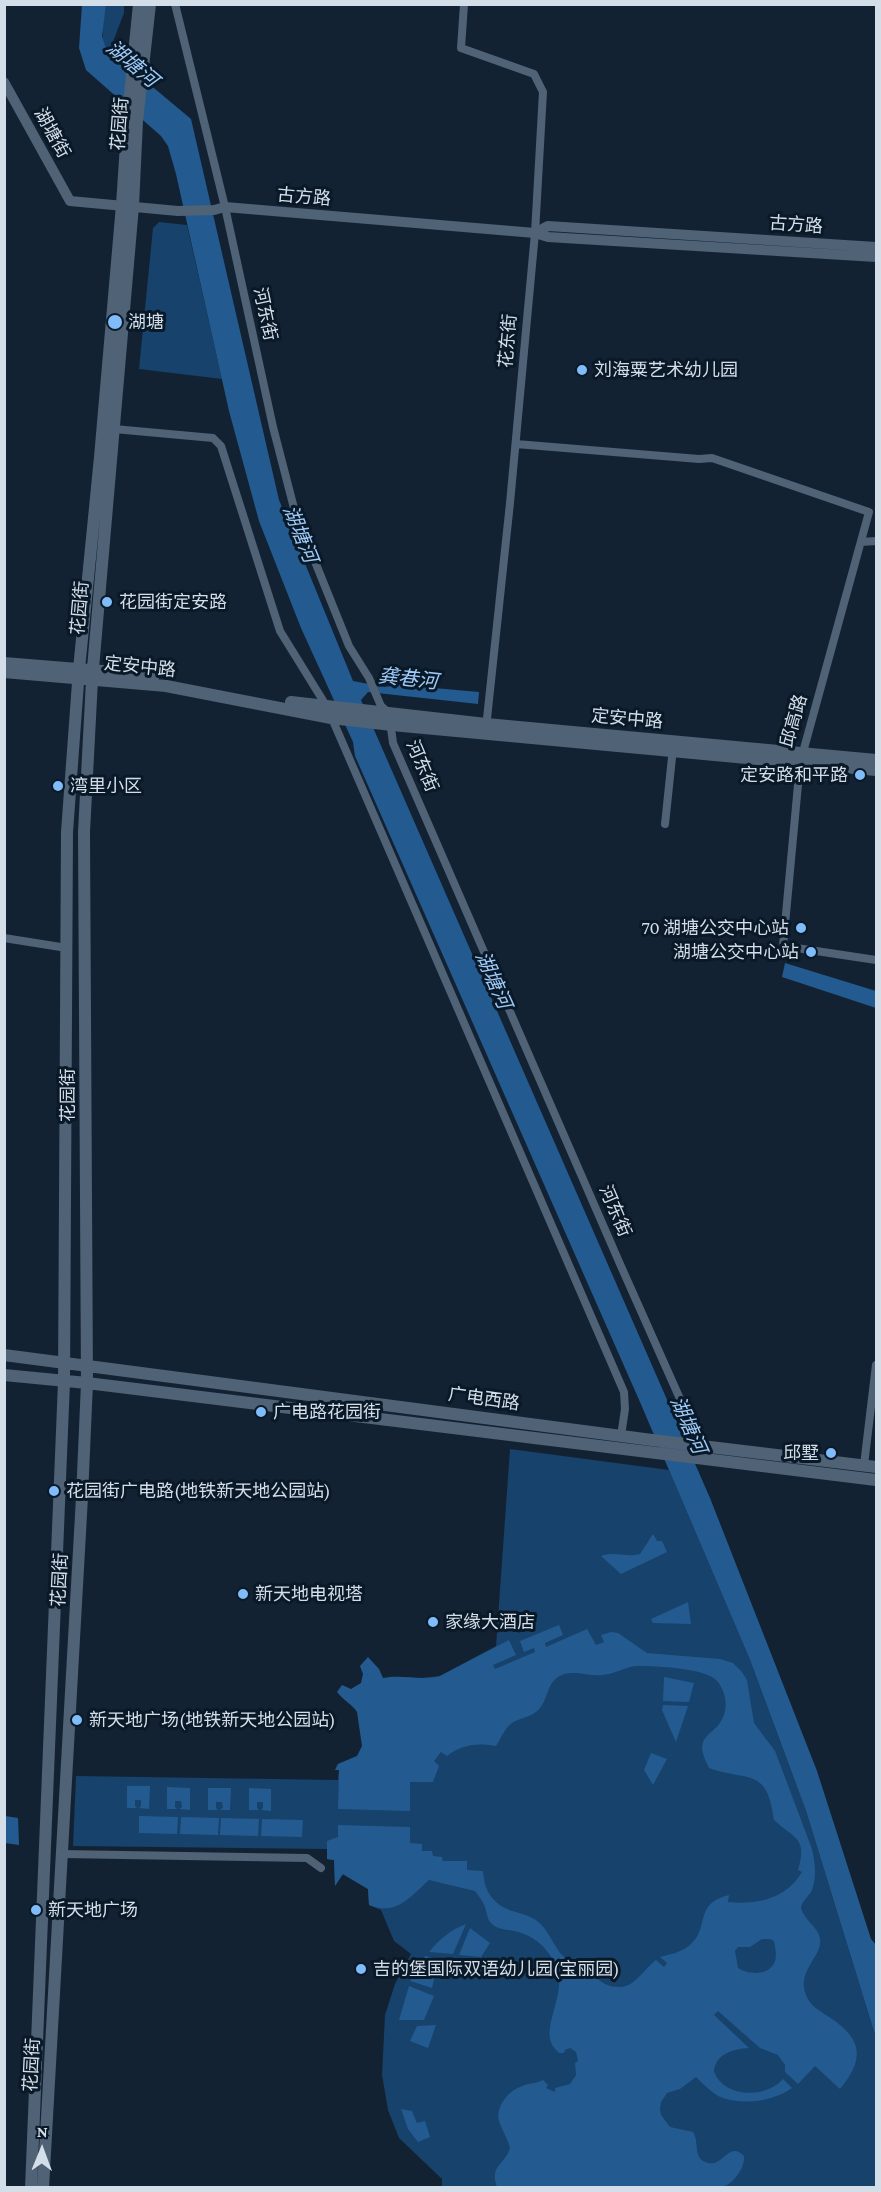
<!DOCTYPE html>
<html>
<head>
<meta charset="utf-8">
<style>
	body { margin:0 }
	#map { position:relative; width:881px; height:2192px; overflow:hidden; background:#132233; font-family:"Crimson Pro",serif }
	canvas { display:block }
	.frame { position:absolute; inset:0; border:6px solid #d4dee9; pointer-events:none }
	.north { position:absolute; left:12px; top:2120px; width:60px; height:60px; -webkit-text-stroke:4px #0a1928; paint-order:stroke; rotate:1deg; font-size:16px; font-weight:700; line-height:24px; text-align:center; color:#d4dee9 }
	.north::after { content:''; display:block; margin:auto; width:21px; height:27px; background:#d4dee9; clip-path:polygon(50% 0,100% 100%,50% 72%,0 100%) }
</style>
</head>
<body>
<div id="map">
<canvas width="881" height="2192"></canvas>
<div class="frame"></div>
<div class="north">N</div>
</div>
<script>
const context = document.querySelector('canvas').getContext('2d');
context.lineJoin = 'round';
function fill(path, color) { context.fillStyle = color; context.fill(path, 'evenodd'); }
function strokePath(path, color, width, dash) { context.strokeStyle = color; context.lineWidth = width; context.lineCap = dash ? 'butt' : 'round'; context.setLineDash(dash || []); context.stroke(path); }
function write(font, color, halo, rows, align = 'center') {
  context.font = font + ' "Crimson Pro","Noto Sans SC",serif'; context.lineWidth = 6; context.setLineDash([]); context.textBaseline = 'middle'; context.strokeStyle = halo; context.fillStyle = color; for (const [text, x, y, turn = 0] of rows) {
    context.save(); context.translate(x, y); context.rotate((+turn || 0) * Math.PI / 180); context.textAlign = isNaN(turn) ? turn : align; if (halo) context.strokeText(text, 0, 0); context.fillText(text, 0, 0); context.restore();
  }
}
fill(new Path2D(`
	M106 5H124V13L109 52C98 39 104 20 106 5Z
	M159 222 187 225 222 379 139 369 153 228Z
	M510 1449 669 1470 750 1660 806 1811 876 2038V2187H442V2179L399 2138 388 2110 382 2075 385 2015 395 1984 411 1954 394 1941 381 1910 369 1905 368 1889 342 1874 335 1886 334 1860 327 1859V1849L73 1846 76 1776 338 1780 339 1770H335L338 1764 357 1756 421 1678 440 1676 496 1646Z`), '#16426b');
fill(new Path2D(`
	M82 5H106L102 36 106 48 191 119 279 500 353 681 384 687 400 685 479 692 478 704 368 692 361 700 710 1498 817 1771 871 1939 876 1945V2038L806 1811 750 1660 640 1402 355 756 353 742 301 628 259 521 229 411 176 174 168 146 161 136 86 70 79 48Z
	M785 963 876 991V1008L782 977Z
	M653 1534 657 1541H662L667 1552 621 1574 601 1556C615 1551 627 1558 640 1554Z
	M688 1602 691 1624 653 1623 651 1619Z
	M559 1625 563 1635 545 1643 546 1647 587 1629 596 1645 604 1642 601 1635 611 1632 618 1633 647 1653 720 1659 733 1663 742 1672 747 1680 754 1723 775 1751 812 1849C815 1863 817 1877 812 1890 809 1896 803 1900 801 1907 803 1920 819 1927 820 1939 823 1956 796 1971 806 1995 810 2006 820 2011 829 2017 863 2039 865 2059 840 2089L815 2066 798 2084 785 2072V2065L778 2055 760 2048 718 2011 714 2015 749 2048C734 2049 716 2053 714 2071 723 2098 766 2099 783 2079L792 2088C773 2102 740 2106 718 2096 710 2091 703 2084 696 2077L680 2089 667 2093 661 2102 660 2109 661 2115 670 2127 693 2132C700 2143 692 2159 708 2163 723 2167 729 2140 744 2156 745 2168 734 2183 723 2187H497C489 2165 505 2165 510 2148 508 2138 502 2131 499 2121 495 2108 508 2091 520 2087 528 2083 535 2084 543 2080L548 2085 546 2088 555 2092V2088L570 2084 576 2075 575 2063 578 2061 576 2052 570 2048 565 2050 564 2053H559C556 2050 552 2046 551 2042 544 2023 566 1993 557 1969 550 1949 534 1935 514 1931 506 1929 498 1930 492 1924 487 1920 487 1913 485 1907 483 1902 479 1896 475 1891L429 1880C409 1898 396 1916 369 1905L368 1889 343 1874 335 1886 334 1860 327 1859V1841L338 1837V1825L410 1827V1843L422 1844V1851H432L433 1856 442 1857 443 1861H467V1870L483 1871C484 1883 486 1891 494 1900 506 1913 522 1911 536 1920 549 1929 553 1947 564 1957 569 1961 576 1961 581 1964 596 1973 598 1987 620 1987 635 1987 645 1968 656 1960L664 1967 667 1963 660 1957C671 1954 683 1952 691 1944 710 1927 693 1904 729 1895L728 1902C757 1905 786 1899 802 1872L798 1870C808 1837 794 1839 774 1820 767 1766 748 1782 709 1768 705 1759 700 1751 703 1742 707 1733 717 1729 721 1721 729 1709 726 1693 718 1682 708 1668 656 1666 638 1666 627 1666 615 1674 603 1675 589 1677 571 1668 558 1677 547 1684 548 1699 540 1708 532 1718 521 1717 512 1723 505 1728 501 1738 496 1746 478 1743 463 1744 447 1756L441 1752 434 1761 439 1766 433 1782H410V1811L338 1809 339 1770H335L338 1764 357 1756 362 1746 357 1712C353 1705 343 1700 337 1692L342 1685 351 1689 361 1683 363 1674 360 1666 368 1657 379 1669 383 1678C402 1674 421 1681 440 1676L509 1640 516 1655 493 1665 495 1669 535 1652 534 1648 524 1652 520 1641ZM762 1939H770L774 1941C775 1947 777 1955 775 1961 770 1976 748 1975 738 1968L735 1951 738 1947H750Z
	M664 1677 694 1683 689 1702 663 1701Z
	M663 1705 688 1706 676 1742 662 1710Z
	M651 1753 667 1759 653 1785 644 1770Z
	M127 1786H150L149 1809 139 1808 141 1806V1800H135V1806L137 1808H127Z
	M167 1787 190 1788V1810L179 1809 182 1807 181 1801H175V1807L177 1809H167Z
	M208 1788H231L230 1810H220L223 1808 222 1802H216V1808L218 1810H208Z
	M249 1788 271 1789V1811L261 1810 263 1808V1802H257V1808L259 1810H249Z
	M5 1816 18 1818 19 1845 5 1843Z
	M139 1816 178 1817 177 1834 139 1833Z
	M181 1817 219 1818 218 1835 180 1834Z
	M221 1818 259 1819 258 1836 220 1835Z
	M262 1819 303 1820 302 1837 261 1836Z
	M466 1924 453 1954 429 1952C440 1939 450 1930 466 1924Z
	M470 1928 490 1943 481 1957 459 1955Z
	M425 1956 439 1959 432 1988 410 1981Z
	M409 1986 434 1996 424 2020H399Z
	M436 2025 428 2048 410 2041 417 2026Z
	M401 2109 412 2111 417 2123 425 2121 430 2137 418 2142 408 2129Z`), '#235b90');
strokePath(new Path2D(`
	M175 4 225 207 273 427 295 512 349 646 369 678 381 706 389 713 393 743 620 1264 701 1446
	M464 4 461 48 534 74 543 92 535 233 510 503 486 728
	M114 429 213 438 221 446 280 631 327 707 624 1392 625 1409 621 1436
	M516 444 699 459 712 458 869 512 800 763 783 946 876 960
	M861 542 876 541
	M665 824 673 748
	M4 938 67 948
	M864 1465 876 1365
	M62 1854 307 1858 321 1868`), '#506275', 8);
strokePath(new Path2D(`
	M4 82 70 201 178 211 214 210 225 207 535 233 548 237 876 257
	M535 233 548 226 876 247`), '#506275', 10);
strokePath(new Path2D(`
	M4 663 102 671 153 678
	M4 672 166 686 331 718 392 725 876 770
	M291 702 486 724 876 760
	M4 1355 652 1440 876 1467
	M4 1375 87 1383 876 1480
	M31 2188 64 1382 67 832 79 669 100 457 122 205 128 114 139 4
	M43 2188 82 1497 87 1383 84 832 92 680 133 206 137 121 150 4`), '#506275', 12);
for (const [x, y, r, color] of [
	[115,322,8,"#81bcfa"],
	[582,370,6,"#81bcfa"],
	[107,602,6,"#81bcfa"],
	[860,775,6,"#81bcfa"],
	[58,786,6,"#81bcfa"],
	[801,928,6,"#81bcfa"],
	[811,952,6,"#81bcfa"],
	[261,1412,6,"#81bcfa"],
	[831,1453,6,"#81bcfa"],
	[54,1491,6,"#81bcfa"],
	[243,1594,6,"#81bcfa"],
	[433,1622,6,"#81bcfa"],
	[77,1720,6,"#81bcfa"],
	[36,1910,6,"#81bcfa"],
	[361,1969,6,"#81bcfa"]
]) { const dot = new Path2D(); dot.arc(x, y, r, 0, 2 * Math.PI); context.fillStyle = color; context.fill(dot); strokePath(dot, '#0a1928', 2); }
write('18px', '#d4dee9', '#0a1928', [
	["花园街",120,124,-86],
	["湖塘街",52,133,61],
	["古方路",304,197,5],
	["古方路",796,225,4],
	["河东街",265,314,78],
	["花东街",508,341,-85],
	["花园街",80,608,-85],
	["定安中路",140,667,6],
	["定安中路",627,719,5],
	["邱高路",794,721,-74],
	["河东街",422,766,67],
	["花园街",68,1095,-90],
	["河东街",615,1211,67],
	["广电西路",484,1399,8],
	["花园街",60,1580,-87],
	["花园街",32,2065,-87]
]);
write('18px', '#d4dee9', '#0a1928', [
	["湖塘",128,322],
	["刘海粟艺术幼儿园",594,370],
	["花园街定安路",119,602],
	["定安路和平路",848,775,"right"],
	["湾里小区",70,786],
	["70 湖塘公交中心站",789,928,"right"],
	["湖塘公交中心站",799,952,"right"],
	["广电路花园街",273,1412],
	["邱墅",819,1453,"right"],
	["花园街广电路(地铁新天地公园站)",66,1491],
	["新天地电视塔",255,1594],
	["家缘大酒店",445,1622],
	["新天地广场(地铁新天地公园站)",89,1720],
	["新天地广场",48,1910],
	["吉的堡国际双语幼儿园(宝丽园)",373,1969]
], 'left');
write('italic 20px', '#9fcbf9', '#0a1928', [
	["湖塘河",132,64,40],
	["湖塘河",300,534,68],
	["龚巷河",408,679,6],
	["湖塘河",493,980,66],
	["湖塘河",688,1425,66]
]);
</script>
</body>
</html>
